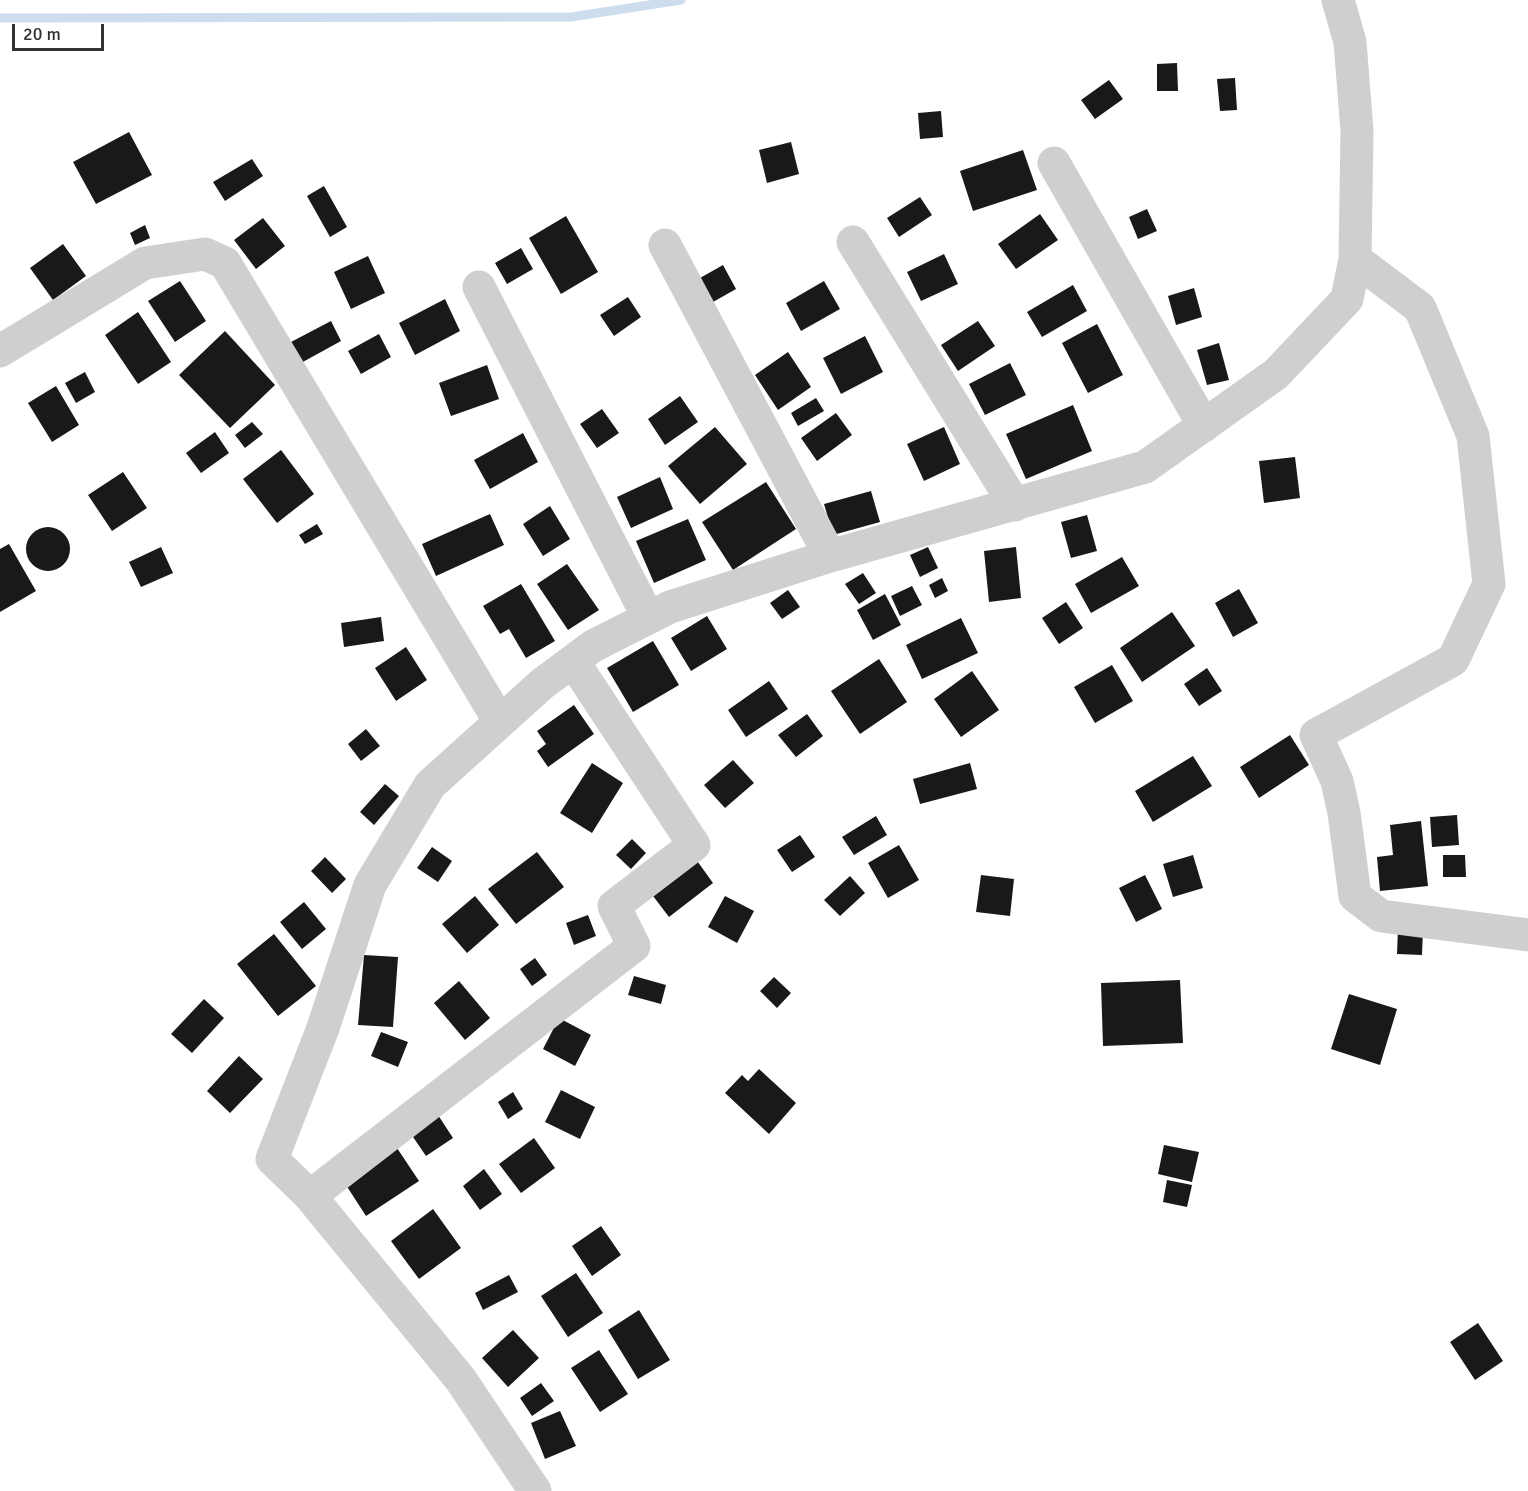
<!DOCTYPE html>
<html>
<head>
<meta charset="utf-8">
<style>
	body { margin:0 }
	#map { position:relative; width:1528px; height:1491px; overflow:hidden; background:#fff; font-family:Signika,sans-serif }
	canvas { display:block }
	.scale { position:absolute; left:12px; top:24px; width:92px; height:27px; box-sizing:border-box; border:3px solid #323232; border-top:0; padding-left:8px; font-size:18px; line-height:21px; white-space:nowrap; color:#323232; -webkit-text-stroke:4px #fff; paint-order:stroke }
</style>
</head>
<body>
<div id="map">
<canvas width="1528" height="1491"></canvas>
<div class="scale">20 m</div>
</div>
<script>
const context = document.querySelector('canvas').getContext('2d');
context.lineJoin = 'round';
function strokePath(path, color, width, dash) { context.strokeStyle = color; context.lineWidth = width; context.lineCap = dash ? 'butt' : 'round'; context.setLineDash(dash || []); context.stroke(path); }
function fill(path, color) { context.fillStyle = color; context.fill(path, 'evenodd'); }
strokePath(new Path2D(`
	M0 18 571 17 681 0`), '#cddded', 9);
fill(new Path2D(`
	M1177 63 1178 91H1157V64Z
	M1235 78 1237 110 1220 111 1217 79Z
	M1109 80 1123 99 1095 119 1081 100Z
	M941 111 943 137 920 139 918 113Z
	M129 132 152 175 96 204 73 162Z
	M791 142 799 174 767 183 759 150Z
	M1023 150 1037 190 973 211 960 171Z
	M252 159 263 176 225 201 213 182Z
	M324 186 347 227 330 237 307 196Z
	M920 197 932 215 899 237 887 218Z
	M1147 209 1157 231 1138 239 1129 217Z
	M1040 214 1058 240 1016 269 998 244Z
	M566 216 598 272 561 294 529 238Z
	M263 218 285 246 256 269 234 240Z
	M145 225 150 238 135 245 130 233Z
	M63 244 86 276 53 300 30 268Z
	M521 248 533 269 507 284 495 263Z
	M944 254 958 284 921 301 907 272Z
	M368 256 385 293 351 309 334 272Z
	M723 265 736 289 713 302 700 278Z
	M180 281 206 321 175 342 148 301Z
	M824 281 840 309 801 331 786 303Z
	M1073 285 1087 311 1042 337 1027 312Z
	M1194 288 1202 317 1176 325 1168 296Z
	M628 297 641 317 614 336 600 315Z
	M445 299 460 331 415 355 399 323Z
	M138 312 171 362 138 384 105 335Z
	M331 321 341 341 301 363 291 342Z
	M978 321 995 346 958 371 941 345Z
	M1097 324 1123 375 1088 393 1062 343Z
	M225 331 275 385 230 428 179 375Z
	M379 334 391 357 361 374 348 351Z
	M865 336 883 372 841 394 823 358Z
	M1219 343 1229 380 1207 385 1197 350Z
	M788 352 811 387 778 410 755 375Z
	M1010 363 1026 395 985 415 969 384Z
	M487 365 499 399 451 416 439 383Z
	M85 372 95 392 76 403 65 383Z
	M56 386 79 425 52 442 28 403Z
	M680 396 698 422 665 445 648 419Z
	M816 398 824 411 798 426 791 413Z
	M1073 405 1092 451 1026 479 1006 434Z
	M602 409 619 433 597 448 580 424Z
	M836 413 852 435 817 461 801 438Z
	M252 422 263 434 245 448 235 435Z
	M715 427 747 464 700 504 668 466Z
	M944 427 960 464 924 481 907 444Z
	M215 432 229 453 201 473 186 453Z
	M523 433 538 462 490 489 474 460Z
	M281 450 314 494 277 523 243 479Z
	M1295 457 1300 498 1264 503 1259 461Z
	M123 472 147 508 112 531 88 495Z
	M660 477 673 509 631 528 617 497Z
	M766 482 796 529 733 570 702 522Z
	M871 491 880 522 833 535 824 504Z
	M550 506 570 539 543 556 523 524Z
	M490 514 504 545 436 576 422 544Z
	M1087 515 1097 551 1071 558 1061 522Z
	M688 519 706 560 654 583 636 541Z
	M317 524 323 534 305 544 299 535Z
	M26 549a22 22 0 1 1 44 0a22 22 0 1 1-44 0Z
	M9 544 36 591 0 612V549Z
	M161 547 173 573 141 587 129 562Z
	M928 547 938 568 920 577 910 555Z
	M1016 547 1021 598 989 602 984 551Z
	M1122 557 1139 586 1091 613 1075 584Z
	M567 564 599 610 568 630 537 584Z
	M863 573 876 593 859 604 845 584Z
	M942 578 948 591 935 598 929 585Z
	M521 584 555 641 526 658 509 629 500 634 483 606Z
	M912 586 922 605 900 616 891 596Z
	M1239 589 1258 623 1233 637 1215 603Z
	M788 590 800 607 782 619 770 603Z
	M885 594 901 625 873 640 857 610Z
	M1066 602 1083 628 1059 644 1042 618Z
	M1172 612 1195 646 1142 682 1120 648Z
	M707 616 727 649 691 671 671 638Z
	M381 617 384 641 344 647 341 623Z
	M961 618 978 653 922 679 906 645Z
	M653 641 679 685 633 712 607 668Z
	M406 647 427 680 396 701 375 668Z
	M879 659 907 702 860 734 831 691Z
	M1112 665 1133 701 1095 723 1074 687Z
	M1207 668 1222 691 1199 706 1184 684Z
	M972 671 999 710 961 737 934 699Z
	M769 681 788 709 746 737 728 710Z
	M574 705 594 734 548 767 537 751 546 744 537 731Z
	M807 714 823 736 796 757 778 735Z
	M366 729 380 746 361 761 348 744Z
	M1290 735 1309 765 1259 798 1240 767Z
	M1193 756 1212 786 1153 822 1135 791Z
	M733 760 754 783 725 808 704 785Z
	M592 763 623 783 592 833 560 813Z
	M970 763 977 789 920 804 913 779Z
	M385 784 399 796 374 825 360 812Z
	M1457 815 1459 845 1432 847 1430 817Z
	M876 816 887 835 854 855 842 837Z
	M1421 821 1428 886 1380 891 1377 857 1393 855 1390 825Z
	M800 835 815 857 792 872 777 850Z
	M632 839 646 853 631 869 616 855Z
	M899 845 919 880 888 898 868 863Z
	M432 847 452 861 438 882 417 868Z
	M537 852 564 887 516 924 488 889Z
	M1193 855 1203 888 1173 897 1163 864Z
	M1443 855H1465L1466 877H1443Z
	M325 857 346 879 332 893 311 871Z
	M695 858 713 883 669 917 650 892Z
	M981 875 1014 879 1010 916 976 912Z
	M1145 875 1162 909 1136 922 1119 888Z
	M850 876 865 893 840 916 824 900Z
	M475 896 499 925 467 953 442 924Z
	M725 896 754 911 737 943 708 927Z
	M304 902 326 929 302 949 280 922Z
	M588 915 596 936 574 945 566 923Z
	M1398 928 1423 929 1422 955 1397 954Z
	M274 934 316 986 278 1016 237 964Z
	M364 955 398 957 393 1027 358 1025Z
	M535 958 547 975 532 986 520 969Z
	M634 976 666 985 661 1004 628 995Z
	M774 977 791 993 777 1008 760 991Z
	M1180 980 1183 1043 1103 1046 1101 983Z
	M459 981 490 1018 465 1040 434 1003Z
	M1349 994 1397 1009 1380 1065 1331 1049Z
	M204 999 224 1018 192 1053 171 1034Z
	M559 1018 591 1035 575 1066 543 1049Z
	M381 1032 408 1042 398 1067 371 1056Z
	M239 1056 263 1079 230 1113 207 1091Z
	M759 1069 796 1103 769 1134 725 1093 742 1075 748 1081Z
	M561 1090 595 1107 580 1139 545 1122Z
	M513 1092 523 1109 508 1119 498 1102Z
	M438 1115 453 1138 426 1156 411 1134Z
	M534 1138 555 1168 521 1193 499 1164Z
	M1164 1145 1199 1152 1192 1182 1158 1174Z
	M397 1148 419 1181 366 1216 344 1182Z
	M484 1169 502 1194 480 1210 463 1186Z
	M1167 1180 1192 1185 1187 1207 1163 1202Z
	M433 1209 461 1248 419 1279 391 1241Z
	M601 1226 621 1255 592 1276 572 1246Z
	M576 1273 603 1313 568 1337 541 1296Z
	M509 1275 518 1292 483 1310 475 1293Z
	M639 1310 670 1360 638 1379 608 1330Z
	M1478 1323 1503 1361 1475 1380 1450 1342Z
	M513 1330 539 1358 508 1387 482 1358Z
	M599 1350 628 1394 600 1412 571 1368Z
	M541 1383 554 1401 532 1416 520 1398Z
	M560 1411 576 1446 545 1459 531 1423Z`), '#191919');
strokePath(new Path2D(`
	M1054 163 1204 426
	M853 242 1015 505
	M665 245 830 556
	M1355 259 1420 308 1473 436 1489 584 1453 660 1316 735 1337 781 1344 813 1355 896 1381 916 1528 935
	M479 287 648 617
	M0 351 145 263 205 254 225 263 500 722
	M310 1196 634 946 614 906 694 845 573 661
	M535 1491 461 1380 310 1196 272 1159 323 1028 370 885 430 785 542 684 593 646 670 607 830 556 1145 467 1276 374 1347 299 1355 259 1357 131 1350 42 1338 0`), '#cfcfcf', 33);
</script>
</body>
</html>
